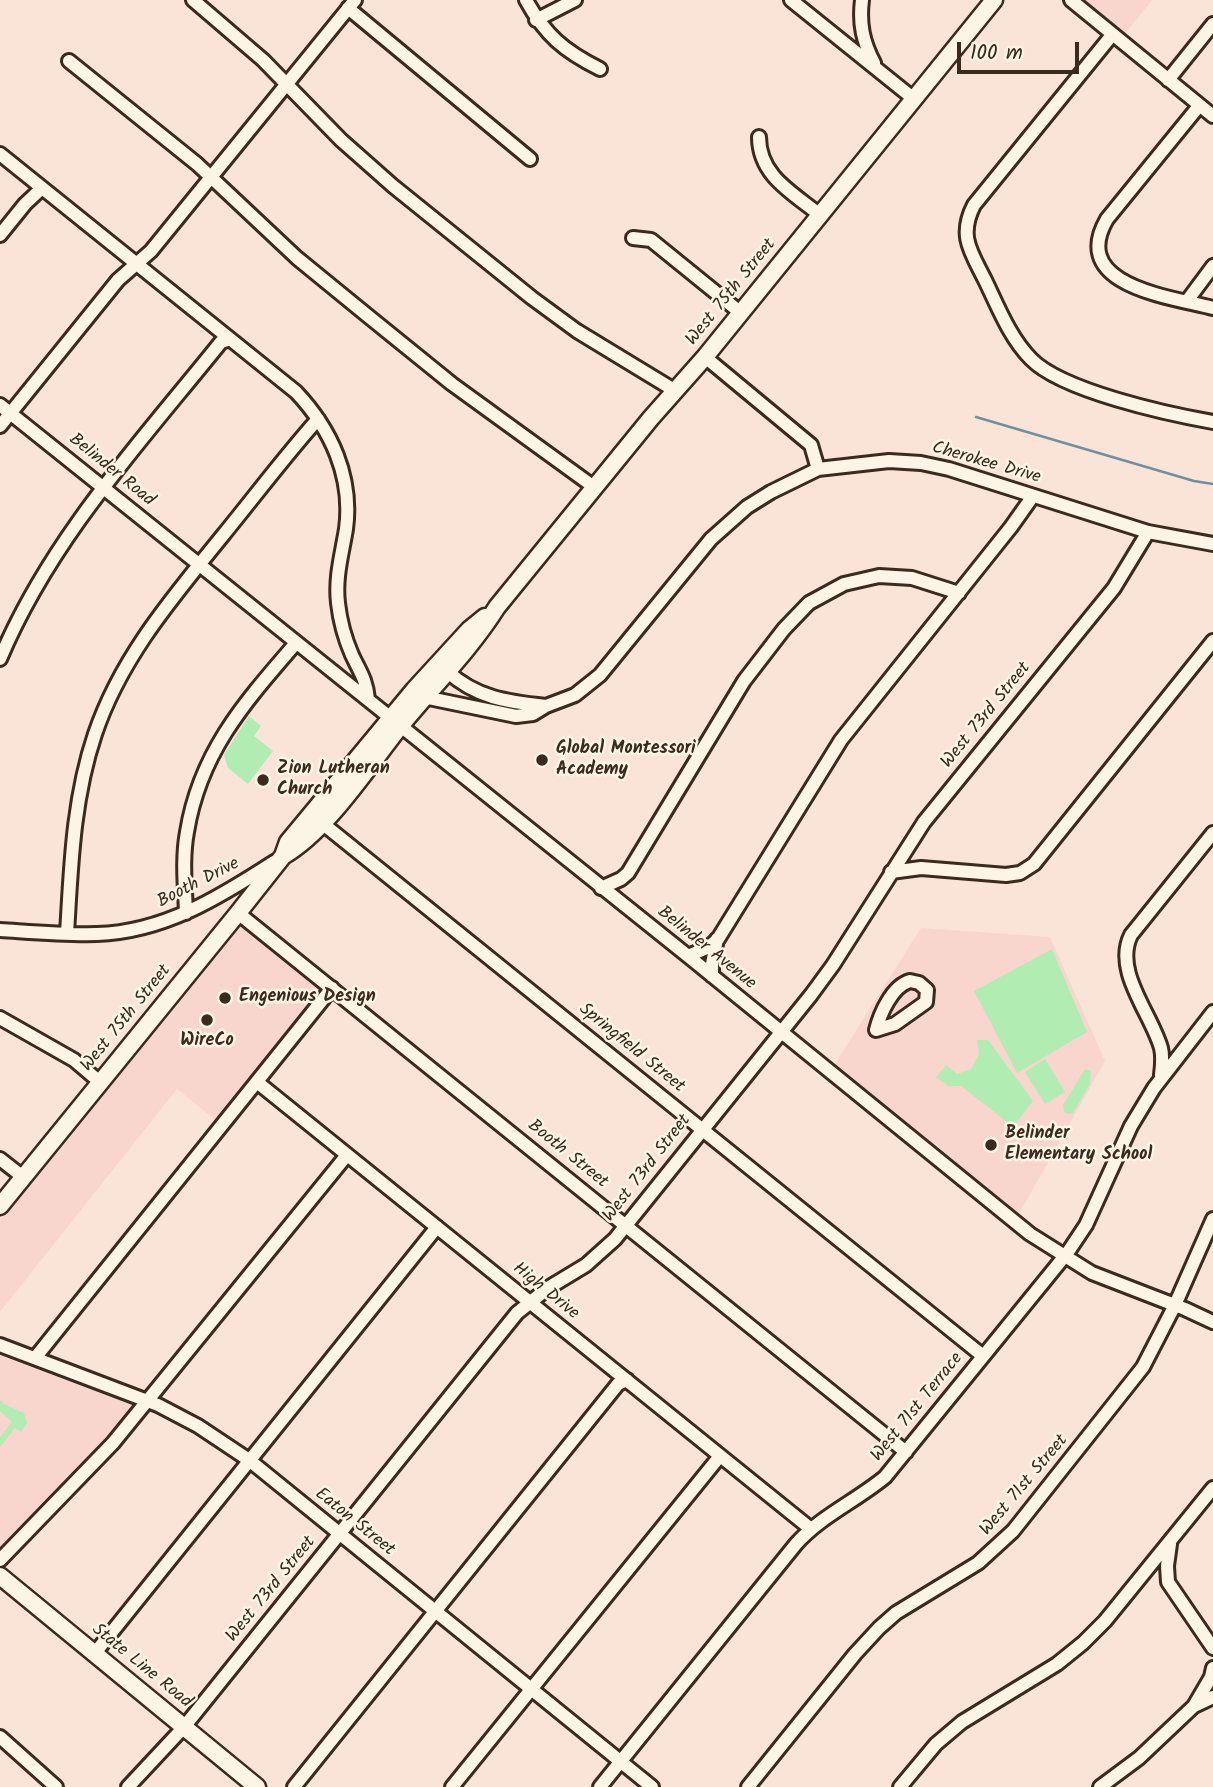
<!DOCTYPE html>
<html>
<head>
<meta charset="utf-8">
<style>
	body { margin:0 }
	#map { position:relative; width:1213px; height:1787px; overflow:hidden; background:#fae3d7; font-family:Kalam,sans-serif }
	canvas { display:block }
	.scale { position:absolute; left:957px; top:42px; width:122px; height:32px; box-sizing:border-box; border:4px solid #3b2a1e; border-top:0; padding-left:9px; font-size:21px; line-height:24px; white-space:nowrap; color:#3b2a1e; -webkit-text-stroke:5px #fcf5e5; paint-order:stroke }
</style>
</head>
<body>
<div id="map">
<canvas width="1213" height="1787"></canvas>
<div class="scale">100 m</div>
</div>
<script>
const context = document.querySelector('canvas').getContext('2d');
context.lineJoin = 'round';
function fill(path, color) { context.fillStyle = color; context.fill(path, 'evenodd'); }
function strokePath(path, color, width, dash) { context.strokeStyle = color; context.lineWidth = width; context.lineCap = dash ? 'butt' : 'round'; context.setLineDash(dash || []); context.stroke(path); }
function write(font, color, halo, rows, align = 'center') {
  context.font = font + ' Kalam,sans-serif'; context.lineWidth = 5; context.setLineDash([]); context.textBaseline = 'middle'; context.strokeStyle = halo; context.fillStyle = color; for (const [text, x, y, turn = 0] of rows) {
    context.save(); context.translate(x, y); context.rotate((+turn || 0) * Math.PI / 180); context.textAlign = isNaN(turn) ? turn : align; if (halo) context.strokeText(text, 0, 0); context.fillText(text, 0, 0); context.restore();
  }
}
fill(new Path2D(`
	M1081 0H1152L1124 35Z
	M241 925H247L322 989 321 994 218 1122 177 1089 0 1312V1221Z
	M921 928 1050 937 1105 1061 1016 1219 831 1070Z
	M0 1350 138 1403 137 1409 0 1555Z`), '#f8d6cd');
fill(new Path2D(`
	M249 716 261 726 254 736 273 751 248 784 228 768 224 755Z
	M1052 949 1087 1032 1017 1073 974 991Z
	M977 1040H988L1033 1101 1013 1127 961 1086H948L936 1077 946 1065 957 1074 971 1069 979 1054Z
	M1045 1059 1065 1092 1045 1104 1025 1072Z
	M1085 1069 1091 1071 1090 1084 1073 1113 1068 1114 1064 1112 1063 1105Z
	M0 1400 4 1404 24 1413 27 1423 21 1432 15 1428 0 1447V1437L12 1422 0 1411Z`), '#b1edb3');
strokePath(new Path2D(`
	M976 417 1194 481 1213 484`), '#6f919e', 2.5);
const minor = new Path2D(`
	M193 0 263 60 341 140 393 186 532 298 577 331 674 390
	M526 0C545 35 564 51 600 69
	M791 0 914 99
	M862 0C859 24 863 42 874 63
	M1071 0 1213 116
	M348 8 530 159
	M536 20 575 0
	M1112 35 974 205C958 236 971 252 985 280 998 307 1010 338 1031 359 1062 391 1168 414 1213 422
	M69 61 197 164 297 258 368 316 452 384 594 487
	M1168 80 1213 24
	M1199 106 1107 219C1068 286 1171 297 1213 308
	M759 137C759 176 793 193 820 215
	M0 154 296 392C331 429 353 477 346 529 342 554 335 577 338 603 340 621 345 639 352 655 360 672 366 679 368 699
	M0 235 25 204 42 188
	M633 238 651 240 741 313
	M1187 301 1213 266
	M705 357 811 445 818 469
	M0 405 688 956 1030 1234 1092 1273 1185 1309 1213 1322
	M0 426 118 280 151 251 355 0
	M0 659C51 538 139 444 221 342L230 339
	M447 671C476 698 508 702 546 706
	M424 697 516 716 533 714 546 706 575 695 600 675 711 539 747 507 771 492 818 469 889 461 921 463 949 469 1148 532 1213 544
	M322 823 983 1356
	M891 872 921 868 1006 875 1020 873 1034 864 1213 641
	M601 888 621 879 628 873 744 681 784 629 809 603 844 584 879 576 912 578 959 593
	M186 913C185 886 182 859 187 832 200 752 245 702 296 643
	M238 913 906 1452
	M0 930C32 932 65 935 97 934 164 932 220 897 274 862
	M67 934C71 866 73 799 95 734 121 657 173 597 224 534 255 496 285 456 318 419
	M688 956 709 947 718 939 841 740 1011 527 1033 496
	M712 976V964L717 939
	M910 981 919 983 927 990 926 1002 895 1024 876 1030C880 1014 892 986 910 981Z
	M0 1018 74 1060 101 1083
	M1161 1075C1162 1067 1163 1056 1161 1048 1151 1013 1113 971 1131 935L1213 833
	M257 1082 811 1529
	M0 1159 23 1177
	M0 1345 158 1405 198 1426 249 1460 652 1787
	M35 1358 332 988
	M1170 1544 1167 1566 1168 1582 1213 1648
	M0 1560 113 1443 347 1155
	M95 1653 437 1227
	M1194 1706 1211 1677 1213 1668
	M0 1737 56 1787
	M128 1787 184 1727 517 1313 548 1288 586 1265 615 1239 811 995 833 965 924 822 1114 588 1148 532
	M294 1787 618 1384 627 1380
	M452 1787 720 1456
	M600 1787 796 1544C821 1516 856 1501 885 1477L1068 1252 1086 1225 1131 1126 1154 1088 1213 1012
	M748 1787 855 1654 879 1628 896 1613 978 1563 1013 1531 1143 1367 1175 1305 1213 1219
	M900 1787 936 1744 962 1722 1057 1664 1083 1643 1105 1621 1213 1488
	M1100 1787 1139 1758 1194 1706 1213 1697`);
const major = new Path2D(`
	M283 856C328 830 369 765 402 724 434 685 470 650 497 607L651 418 705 357 994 0
	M0 1206 238 913 283 856 288 842 414 690 469 630 485 617
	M0 1576 257 1787`);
strokePath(minor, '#3b2a1e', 18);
strokePath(major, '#3b2a1e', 21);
strokePath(minor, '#fcf5e5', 12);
strokePath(major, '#fcf5e5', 16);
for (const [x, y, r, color] of [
	[542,760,7,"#3b2a1e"],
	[263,780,7,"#3b2a1e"],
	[225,998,7,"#3b2a1e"],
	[207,1020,7,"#3b2a1e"],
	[991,1145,7,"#3b2a1e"]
]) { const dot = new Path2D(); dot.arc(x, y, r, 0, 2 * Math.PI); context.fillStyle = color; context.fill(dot); strokePath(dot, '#fcf5e5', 2.5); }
write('18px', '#3b2a1e', '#fcf5e5', [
	["West 75th Street",732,293,-51],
	["Cherokee Drive",986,464,16],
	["Belinder Road",111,471,39],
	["West 73rd Street",987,716,-51],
	["Booth Drive",199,884,-27],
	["Belinder Avenue",706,949,39],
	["West 75th Street",127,1019,-51],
	["Springfield Street",631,1049,39],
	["Booth Street",567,1155,39],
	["West 73rd Street",648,1169,-52],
	["High Drive",545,1292,39],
	["West 71st Terrace",918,1408,-51],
	["West 71st Street",1025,1486,-50],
	["Eaton Street",354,1523,39],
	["West 73rd Street",272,1590,-51],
	["State Line Road",141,1667,39]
]);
write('bold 18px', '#3b2a1e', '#fcf5e5', [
	["Global Montessori",556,750],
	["Academy",556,771],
	["Zion Lutheran",277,770],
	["Church",277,791],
	["Engenious Design",239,998],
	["WireCo",207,1042,"center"],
	["Belinder",1005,1135],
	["Elementary School",1005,1156]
], 'left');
</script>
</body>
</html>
